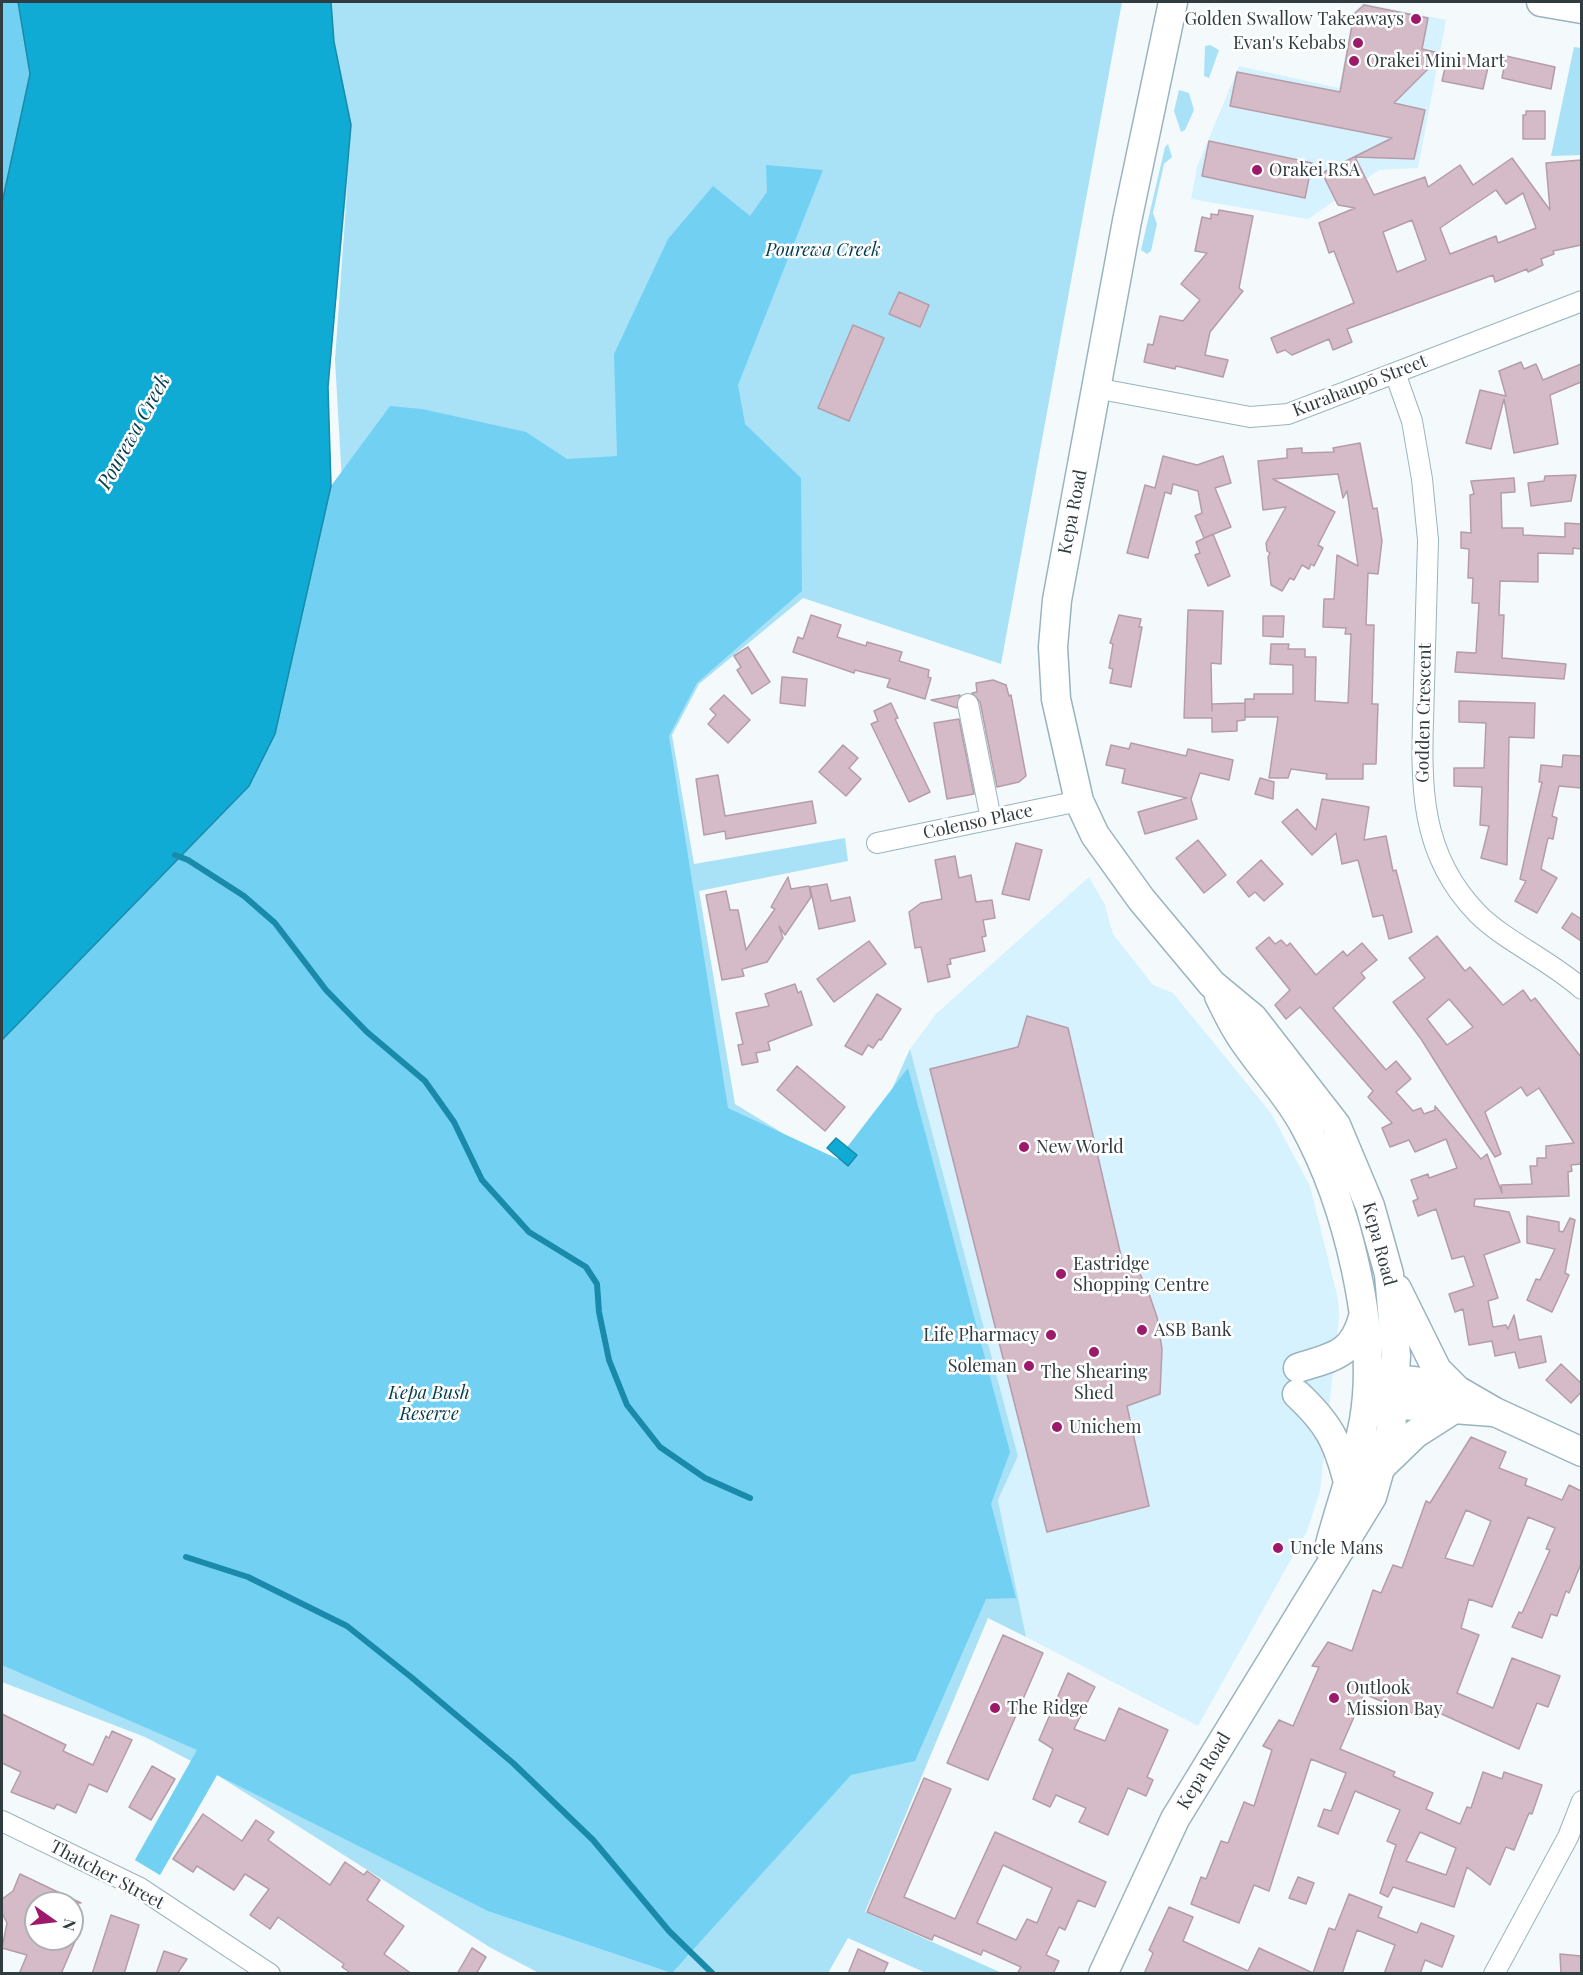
<!DOCTYPE html>
<html>
<head>
<meta charset="utf-8">
<style>
	body { margin:0 }
	#map { position:relative; width:1583px; height:1975px; overflow:hidden; background:#f4fafc; font-family:"Playfair Display",serif }
	canvas { display:block }
	.frame { position:absolute; inset:0; border:3px solid #313c41; pointer-events:none }
	.north { position:absolute; left:24px; top:1891px; width:60px; height:60px; box-sizing:border-box; background:#fff; border:2px solid #adb1b3; border-radius:50%; rotate:104deg; font-size:16px; font-weight:700; line-height:24px; text-align:center; color:#313c41 }
	.north::after { content:''; display:block; margin:auto; width:21px; height:27px; background:#9d196a; clip-path:polygon(50% 0,100% 100%,50% 72%,0 100%) }
</style>
</head>
<body>
<div id="map">
<canvas width="1583" height="1975"></canvas>
<div class="frame"></div>
<div class="north">N</div>
</div>
<script>
const context = document.querySelector('canvas').getContext('2d');
context.lineJoin = 'round';
function fill(path, color) { context.fillStyle = color; context.fill(path, 'evenodd'); }
function strokePath(path, color, width, dash) { context.strokeStyle = color; context.lineWidth = width; context.lineCap = dash ? 'butt' : 'round'; context.setLineDash(dash || []); context.stroke(path); }
function write(font, color, halo, rows, align = 'center') {
  context.font = font + ' "Playfair Display",serif'; context.lineWidth = 5; context.setLineDash([]); context.textBaseline = 'middle'; context.strokeStyle = halo; context.fillStyle = color; for (const [text, x, y, turn = 0] of rows) {
    context.save(); context.translate(x, y); context.rotate((+turn || 0) * Math.PI / 180); context.textAlign = isNaN(turn) ? turn : align; if (halo) context.strokeText(text, 0, 0); context.fillText(text, 0, 0); context.restore();
  }
}
fill(new Path2D(`
	M1363 3 1446 20 1418 168 1379 170 1308 219 1191 199 1197 167 1239 66 1339 88 1353 13Z
	M1089 877 1105 905 1113 934 1153 985 1173 993 1271 1113 1310 1186 1338 1299 1339 1317 1320 1491 1307 1531 1198 1726 1026 1637 998 1500 1018 1456 910 1049 936 1014Z`), '#d5f2fe');
fill(new Path2D(`
	M18 2 334 41 331 2H1122L1001 664 803 598 699 684 672 735 694 864 845 838 848 861 699 891 735 1104 853 1176 910 1049 1018 1456 998 1500 1026 1637 988 1618 865 1912 1002 1973H926L848 1938 828 1973H539L491 1948 217 1775 160 1875 135 1860 191 1761 145 1737 2 1682V1049L301 850 342 482 335 360 348 176 328 387 331 486 2 1040V203L30 74Z
	M1210 45 1219 50 1209 78 1204 76 1205 46Z
	M1574 47 1581 48V155L1551 156Z
	M1179 90 1189 93 1194 110 1185 130 1181 132 1174 111Z
	M1168 144 1172 157 1164 164 1153 213 1157 224 1151 251 1147 254 1141 250 1165 147Z`), '#a9e1f7');
fill(new Path2D(`
	M2 2H18L30 74 2 203Z
	M766 165 823 170 738 385 745 424 801 478 802 591 697 683 669 736 728 1108 838 1159 908 1068 1010 1452 991 1504 1016 1598 986 1599 915 1761 851 1775 672 1973 488 1911 217 1775 160 1875 135 1860 197 1750 2 1665V1040L249 786 275 734 331 486 390 406 422 409 526 432 567 459 617 456 614 354 668 239 713 186 750 216 767 192Z`), '#72d1f3');
const water = new Path2D(`
	M18 2H331L334 42 351 125 328 387 331 486 275 734 249 786 2 1040V203L30 74Z
	M836 1138 857 1155 848 1166 827 1148Z`);
fill(water, '#0fabd5');
strokePath(water, '#198aa9', 1.5);
strokePath(new Path2D(`
	M175 855 188 860 244 896 275 923 326 990 367 1032 425 1081 454 1122 482 1180 529 1232 586 1267 597 1284 599 1312 609 1360 627 1405 660 1447 705 1478 750 1498
	M186 1557 248 1577 347 1626 411 1677 513 1763 593 1840 669 1931 713 1974`), '#198aa9', 6);
const building = new Path2D(`
	M1364 5 1428 18 1422 49 1443 54 1394 103 1425 110 1414 159 1355 157 1374 195 1425 177 1428 187 1460 165 1473 185 1512 158 1550 210 1546 163 1581 160V245L1553 251 1554 254 1541 259 1543 265 1528 272 1527 269 1495 282 1493 275 1347 329 1352 342 1333 350 1329 339 1292 355 1285 350 1277 353 1271 338 1354 303 1334 251 1329 253 1319 223 1355 208 1338 205 1322 173 1392 138 1230 106 1237 72 1340 92 1354 14ZM1496 190 1506 204 1523 193 1536 228 1498 243 1496 236 1450 254 1440 228ZM1412 220 1426 260 1397 272 1383 232Z
	M1448 55 1489 63 1483 89 1442 81Z
	M1506 56 1555 67 1551 89 1502 78Z
	M1526 111H1545V139H1523V115H1526Z
	M1209 141 1312 163 1305 198 1202 176Z
	M1219 210 1253 216 1239 288 1243 291 1210 332 1205 355 1228 360 1223 377 1176 366 1175 369 1144 362 1148 344 1153 345 1160 316 1183 321 1200 300 1181 284 1207 253 1195 251 1202 217 1211 219V214L1218 215Z
	M899 292 929 305 920 327 889 314Z
	M853 325 884 338 849 421 818 408Z
	M1521 362 1524 369 1536 364 1543 380 1581 364V382L1550 395 1558 444 1514 453 1504 399 1491 449 1466 443 1480 390 1506 396 1499 371Z
	M1360 443 1373 509 1377 508 1382 541 1378 574 1368 573 1366 625H1374L1372 704H1378L1376 764H1363V779H1326L1327 774 1291 769 1288 778H1269L1278 717H1245V699H1254V694H1293V665L1270 664 1271 644H1289L1288 649H1305V657H1316L1315 701 1348 703 1351 634H1345L1346 628 1323 627 1324 599H1334L1337 555 1358 566 1347 491 1343 498 1338 474 1273 479 1335 512 1318 545 1323 548 1314 566 1311 564 1309 569 1302 565 1294 580 1290 578 1282 591 1271 585 1268 557 1270 553 1267 551 1266 543 1286 507 1263 510 1258 461 1287 458V449L1302 448V453L1334 452 1333 448Z
	M1163 456 1197 465 1223 456 1231 483 1215 488 1231 527 1204 538 1195 516 1202 513 1198 491 1173 484 1171 494 1165 492 1148 558 1127 553 1145 485 1155 488Z
	M1576 475 1571 501 1531 506 1528 483 1544 481 1545 476Z
	M1514 478 1515 492 1501 493 1502 528H1523V535L1565 537V523L1581 524V549L1573 548V554L1538 553V582L1500 581 1499 615H1504L1502 658 1566 664 1564 679 1455 672 1457 652 1476 653 1479 603H1472L1473 578H1468L1469 549 1461 548V532L1471 533 1470 495 1474 494 1471 481Z
	M1213 534 1230 576 1208 586 1195 555 1200 553 1196 542Z
	M1188 610 1223 611 1221 664 1211 663 1212 711V704L1245 703V720L1237 721V731L1212 732V718H1184Z
	M811 615 841 625 837 637 866 646 867 642 902 652 899 661 929 670 928 677 931 678 925 699 887 687 890 679 855 670 854 673 793 652 798 637 803 639Z
	M1119 615 1141 619 1139 627H1142L1131 687 1110 683 1113 669 1109 668 1113 644 1110 643Z
	M1263 616H1284L1283 637 1263 636Z
	M748 647 770 682 752 694 737 670 741 667 734 656Z
	M782 677 807 679 805 706 780 703Z
	M993 680 1006 685 1009 696 1011 695 1026 776 1019 782 997 787 980 702 972 693 977 692 976 683Z
	M724 695 750 720 728 743 708 724 716 715 710 709Z
	M960 695 957 708 931 700Z
	M1459 701 1535 703 1534 738 1509 737 1507 865 1481 858 1489 826 1480 825 1482 787 1454 786V768H1484L1486 723 1459 722Z
	M891 703 898 718 895 719 930 792 909 802 871 724 878 721 874 711Z
	M959 719 974 794 947 799 934 723Z
	M1131 743 1186 756 1188 749 1233 760 1229 780 1200 773 1191 799 1197 819 1145 834 1138 812 1187 798 1122 783 1125 769 1106 765 1111 745 1129 749Z
	M843 745 858 758 849 768 861 779 846 796 819 772Z
	M1563 755 1581 756V788L1559 786 1552 816 1557 818 1553 839 1548 838 1541 869 1557 878 1537 913 1515 901 1526 881 1520 879 1542 782H1539L1541 765 1562 767Z
	M718 775 725 816 812 801 816 823 726 839 725 831 704 835 696 779Z
	M1260 778 1274 782 1273 799 1255 794Z
	M1322 799 1369 807 1364 840 1386 836 1393 871 1396 870 1412 932 1389 939 1383 915 1373 917 1358 860 1342 864 1336 833 1312 855 1282 822 1297 809 1316 830Z
	M1198 840 1226 875 1204 893 1176 858Z
	M1016 843 1042 850 1029 900 1002 894Z
	M955 856 959 878 971 875 976 902 992 900 995 918 983 920 986 936 982 937 985 951 950 959 951 964 947 965 950 977 928 982 921 947 915 948 909 912 921 903 942 899 935 860Z
	M1261 860 1283 884 1264 901 1255 892 1249 897 1237 882Z
	M788 877 791 889 809 886 811 897 785 935 779 926 783 938 767 962 742 969 744 976 722 980 706 895 726 891 730 910H738L746 950 775 909 771 907Z
	M827 884 831 901 850 897 855 921 819 929 810 887Z
	M1572 913 1581 919V941L1562 928Z
	M1437 936 1465 971 1470 967 1503 1005 1523 990 1531 1001 1535 998 1581 1057V1164L1571 1165 1572 1171 1568 1172 1569 1196 1475 1199 1474 1206 1509 1212 1520 1242 1484 1255 1498 1298 1488 1301 1493 1327 1506 1325 1508 1329 1514 1315 1519 1340 1541 1336 1546 1362 1519 1368 1515 1352 1495 1356 1492 1341 1469 1345 1463 1309 1455 1312 1449 1294 1474 1286 1464 1256 1452 1259 1436 1209 1418 1216 1413 1201 1418 1199 1411 1180 1428 1174 1429 1178 1457 1168 1446 1139 1415 1152 1409 1140 1390 1147 1382 1128 1392 1123 1368 1097 1373 1091 1300 1007 1286 1019 1275 1005 1290 990 1256 948 1269 937 1275 944 1281 940 1287 946 1290 943 1316 975 1343 951 1347 956 1362 943 1377 960 1361 973 1365 978 1333 1008 1386 1070 1396 1061 1411 1079 1396 1092 1413 1111 1421 1108 1424 1114 1435 1110V1106L1481 1159 1487 1154 1502 1193 1501 1185 1532 1184 1530 1166H1537V1158H1546V1146L1574 1143 1539 1088 1527 1096 1521 1087 1485 1112 1501 1154 1495 1157 1421 1039 1393 1002 1425 978 1409 958ZM1449 999 1473 1027 1447 1045 1427 1019Z
	M869 941 886 964 834 1002 817 979Z
	M795 984 798 993 801 991 812 1025 768 1042 770 1050 756 1053 758 1062 742 1065 738 1045 743 1044 736 1013 769 1006 765 994Z
	M877 994 901 1009 881 1040 879 1039 873 1048 868 1045 862 1055 845 1046Z
	M1027 1016 1068 1028 1122 1260H1133L1147 1288 1157 1317 1162 1349 1160 1394 1127 1406 1149 1506 1047 1532 930 1069 1018 1047Z
	M797 1066 845 1107 825 1131 777 1090Z
	M1527 1216 1559 1222V1231L1563 1232 1570 1218 1575 1220 1565 1273 1569 1275 1552 1312 1527 1300 1536 1279 1540 1280 1555 1249 1527 1243Z
	M1561 1364 1581 1383V1392L1571 1403 1546 1380Z
	M1471 1437 1506 1452 1499 1468 1527 1479 1525 1485 1562 1500 1569 1485 1581 1491V1564L1569 1593 1566 1591 1557 1616 1551 1614 1542 1638 1512 1627 1519 1612 1522 1613 1550 1550 1546 1549 1555 1528 1528 1517 1492 1607 1469 1599 1461 1628 1479 1635 1457 1693 1493 1708 1512 1658 1560 1676 1548 1707 1537 1703 1519 1749 1424 1706 1420 1717 1364 1694 1340 1749 1395 1772 1393 1776 1433 1793 1426 1809 1460 1824 1467 1807 1471 1808 1483 1772 1502 1779 1504 1772 1542 1785 1532 1814 1529 1813 1514 1850 1506 1847 1490 1885 1467 1867 1454 1907 1393 1887 1388 1897 1380 1893 1396 1845 1387 1841 1400 1810 1355 1791 1338 1834 1318 1826 1324 1809 1331 1811 1346 1773 1311 1759 1269 1891 1254 1885 1239 1923 1191 1904 1201 1877 1206 1879 1221 1841 1228 1843 1244 1802 1254 1806 1272 1750 1263 1746 1279 1720 1293 1726 1319 1667 1312 1666 1328 1642 1352 1651 1373 1590 1381 1593 1393 1565 1402 1568 1426 1501 1430 1503ZM1466 1510 1491 1521 1473 1566 1445 1558ZM1420 1832 1456 1848 1446 1875 1406 1861Z
	M1003 1635 1043 1653 988 1780 947 1763Z
	M1068 1673 1095 1687 1074 1729 1105 1741 1119 1708 1168 1730 1147 1777 1153 1780 1146 1796 1128 1788 1108 1835 1079 1822 1086 1808 1056 1795 1050 1807 1033 1799 1053 1749 1039 1740Z
	M2 1714 66 1745 63 1751 93 1765 106 1736 109 1738 112 1731 132 1740 107 1792 89 1784 76 1813 57 1804 54 1809 11 1792 21 1772 2 1763Z
	M152 1766 175 1779 151 1820 129 1807Z
	M924 1778 951 1789 904 1897 955 1919 995 1832 1106 1882 1095 1907 1078 1900 1065 1930 1059 1927 1046 1955 1059 1961 1053 1974H1017L1021 1967 983 1950 981 1955 934 1935 932 1940 867 1912ZM1003 1865 1052 1888 1037 1923 1027 1919 1016 1940 977 1923Z
	M203 1814 242 1841 256 1820 274 1832 268 1840 330 1885 345 1862 364 1875 367 1871 380 1880 367 1900 404 1926 384 1954 412 1974H352L342 1967 344 1964 278 1917 270 1929 250 1915 269 1889 245 1874 234 1890 197 1866 193 1872 173 1859Z
	M20 1874 81 1903H36V1939H76L61 1974H19L27 1955 2 1948 7 1923 2 1913V1899L13 1891Z
	M1298 1877 1314 1883 1306 1904 1289 1898Z
	M1349 1894 1382 1907 1378 1917 1417 1933 1421 1923 1454 1936 1442 1967 1425 1960 1420 1974H1384L1395 1945 1357 1930 1342 1974H1144L1153 1953 1149 1950 1169 1907 1193 1917 1183 1941 1248 1971 1259 1948 1313 1973 1329 1928 1335 1930Z
	M111 1915 139 1925 124 1974H92Z
	M472 1948 486 1957 476 1974H457Z
	M858 1949 888 1963 883 1974H848Z
	M164 1951 187 1959 177 1974H156Z
	M1560 1954 1581 1956V1974H1561Z`);
fill(building, '#d5bbc7');
strokePath(building, '#b59da8', 1.5);
const street = new Path2D(`
	M1395 373 1412 421 1422 479 1428 540C1427 588 1425 637 1424 686 1422 770 1413 848 1478 914 1505 941 1551 961 1582 989
	M1095 388 1250 417 1288 414 1582 301
	M968 704 991 819
	M877 843 1079 801
	M2 1821 140 1888 270 1974
	M1494 1974 1568 1837 1582 1801`);
const secondary = new Path2D(`
	M1541 2 1582 9
	M1219 996C1225 1008 1231 1021 1238 1032 1258 1065 1286 1091 1304 1125 1347 1203 1379 1332 1364 1420 1356 1464 1340 1505 1329 1548
	M1397 1289 1437 1370 1457 1390
	M1298 1368C1331 1357 1353 1356 1363 1317
	M1377 1378 1414 1381 1457 1390 1495 1412 1582 1452
	M1297 1394C1329 1424 1337 1440 1348 1482
	M1375 1403 1493 1412
	M1383 1465 1415 1434 1451 1411
	M1103 1974 1175 1819 1372 1497 1391 1430 1396 1356 1389 1274 1370 1206 1336 1125 1253 1018 1212 984 1141 899 1095 835 1079 801 1056 699 1053 647 1057 600 1127 221 1173 2`);
strokePath(street, '#9ab4bf', 22);
strokePath(secondary, '#9ab4bf', 31);
strokePath(street, '#fff', 20);
strokePath(secondary, '#fff', 28);
for (const [x, y, r, color] of [
	[1416,19,6,"#9d196a"],
	[1358,43,6,"#9d196a"],
	[1354,61,6,"#9d196a"],
	[1257,170,6,"#9d196a"],
	[1024,1147,6,"#9d196a"],
	[1061,1274,6,"#9d196a"],
	[1142,1330,6,"#9d196a"],
	[1051,1335,6,"#9d196a"],
	[1094,1352,6,"#9d196a"],
	[1029,1366,6,"#9d196a"],
	[1057,1427,6,"#9d196a"],
	[1278,1548,6,"#9d196a"],
	[1334,1698,6,"#9d196a"],
	[995,1708,6,"#9d196a"]
]) { const dot = new Path2D(); dot.arc(x, y, r, 0, 2 * Math.PI); context.fillStyle = color; context.fill(dot); strokePath(dot, '#fff', 2); }
write('18px', '#313c41', '#fff', [
	["Golden Swallow Takeaways",1404,19,"right"],
	["Evan's Kebabs",1346,43,"right"],
	["Orakei Mini Mart",1366,61],
	["Orakei RSA",1269,170],
	["New World",1036,1147],
	["Eastridge",1073,1264],
	["Shopping Centre",1073,1285],
	["ASB Bank",1154,1330],
	["Life Pharmacy",1039,1335,"right"],
	["Soleman",1017,1366,"right"],
	["The Shearing",1094,1372,"center"],
	["Shed",1094,1393,"center"],
	["Unichem",1069,1427],
	["Uncle Mans",1290,1548],
	["Outlook",1346,1688],
	["Mission Bay",1346,1709],
	["The Ridge",1007,1708]
], 'left');
write('italic 18px', '#003d4e', '#fff', [
	["Pourewa Creek",823,250],
	["Kepa Bush",429,1393],
	["Reserve",429,1414]
]);
write('18px', '#313c41', '#fff', [
	["Kurahaupō Street",1360,386,-21],
	["Kepa Road",1073,512,-79],
	["Godden Crescent",1424,713,-89],
	["Colenso Place",978,822,-12],
	["Kepa Road",1379,1244,75],
	["Kepa Road",1204,1771,-59],
	["Thatcher Street",107,1875,28]
]);
write('italic 20px', '#003c4e', '#fff', [
	["Pourewa Creek",134,432,-61]
]);
</script>
</body>
</html>
